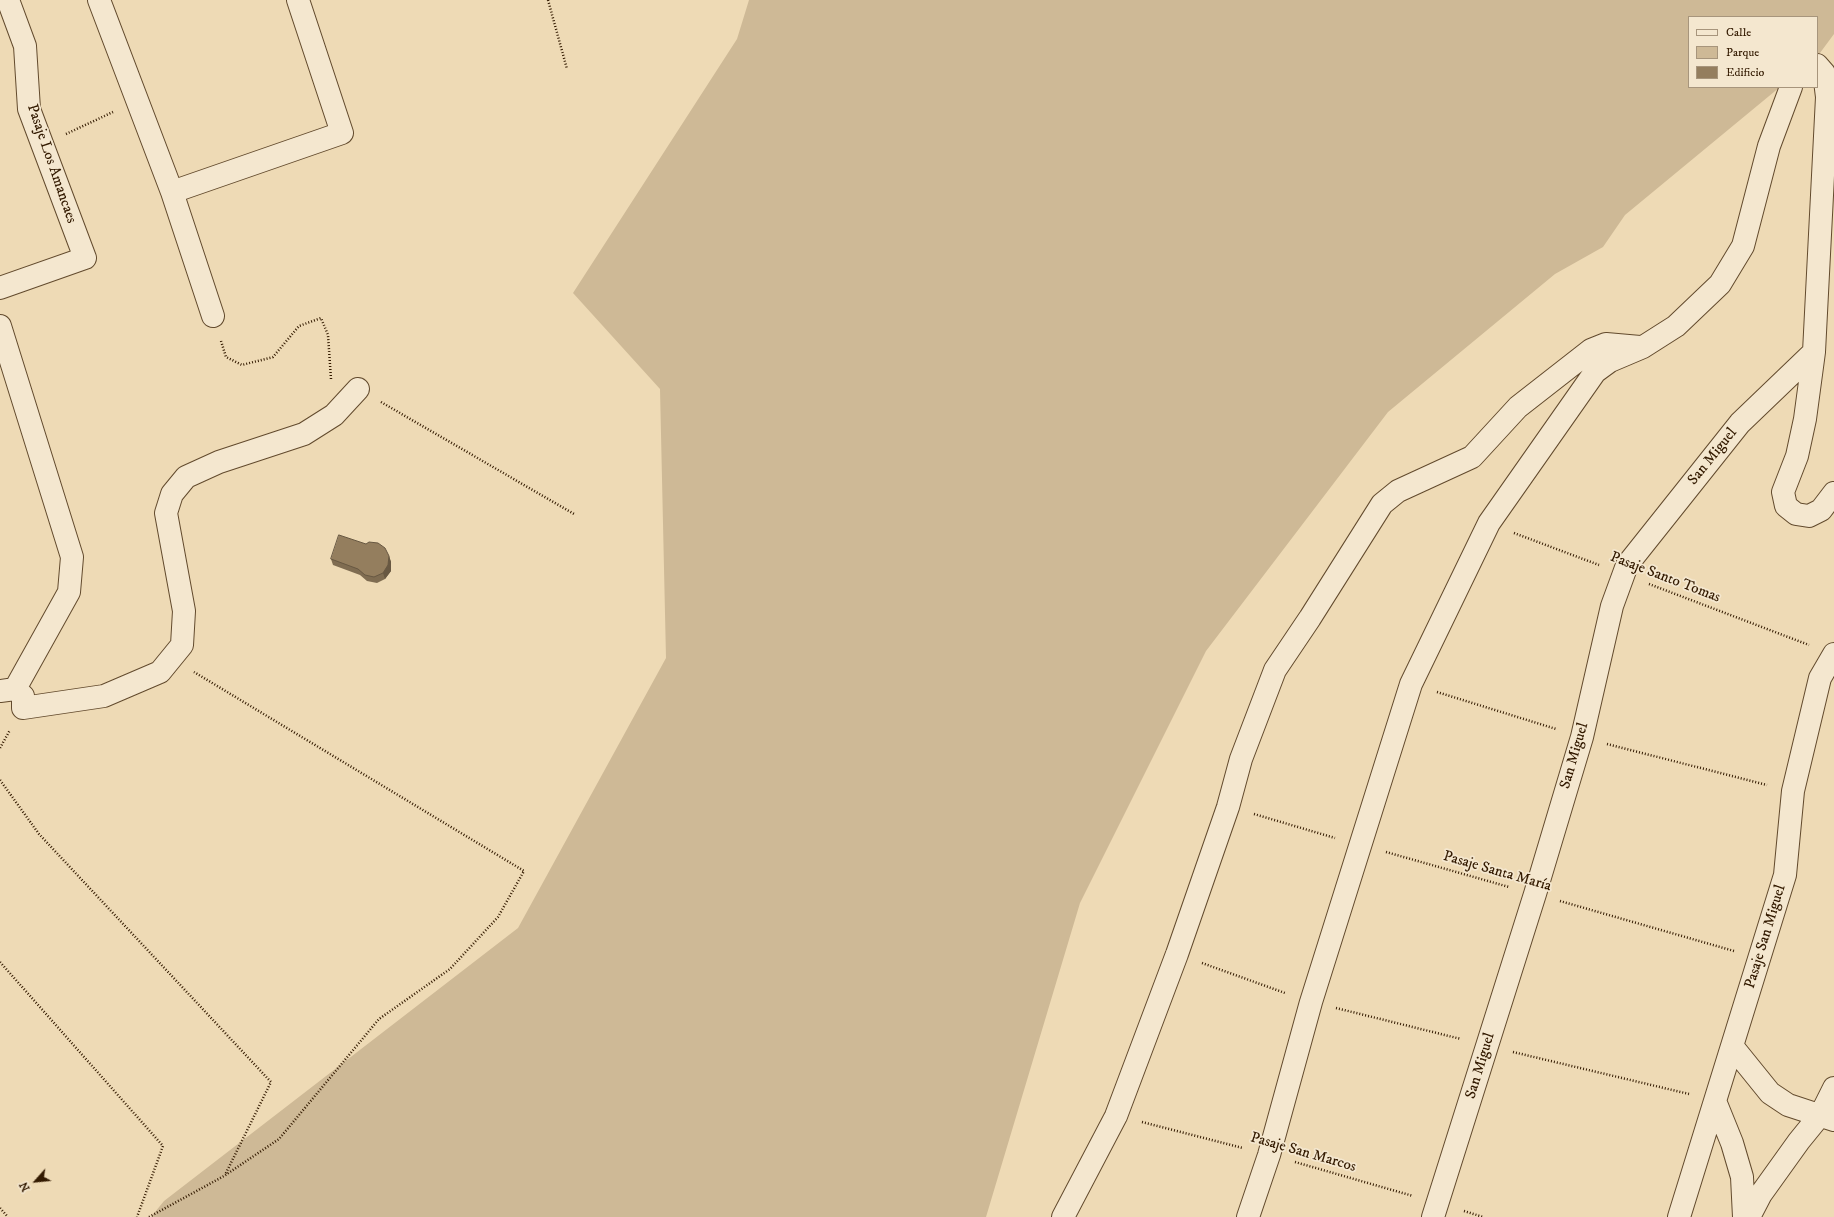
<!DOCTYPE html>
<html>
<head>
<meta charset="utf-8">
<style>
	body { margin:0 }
	#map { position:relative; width:1834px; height:1217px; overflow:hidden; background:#eedab5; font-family:"IM FELL DW Pica",serif }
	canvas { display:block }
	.legend { position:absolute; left:1688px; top:16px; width:130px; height:72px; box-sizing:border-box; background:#f4e7cf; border:1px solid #a7957c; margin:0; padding:5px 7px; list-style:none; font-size:12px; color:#331a00 }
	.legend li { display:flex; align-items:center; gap:8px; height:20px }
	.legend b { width:20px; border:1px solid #a7957c }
	.north { position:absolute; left:16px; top:1161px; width:40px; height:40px; -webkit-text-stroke:3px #f4e7cf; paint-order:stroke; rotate:243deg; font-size:11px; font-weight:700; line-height:16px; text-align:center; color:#331a00 }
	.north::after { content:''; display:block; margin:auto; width:14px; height:18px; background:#331a00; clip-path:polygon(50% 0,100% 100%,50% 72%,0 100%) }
</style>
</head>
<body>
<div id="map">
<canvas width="1834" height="1217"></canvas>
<ul class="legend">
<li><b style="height:5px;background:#f4e7cf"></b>Calle</li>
<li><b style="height:11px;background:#ceb996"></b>Parque</li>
<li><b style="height:11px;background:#947e5e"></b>Edificio</li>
</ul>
<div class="north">N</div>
</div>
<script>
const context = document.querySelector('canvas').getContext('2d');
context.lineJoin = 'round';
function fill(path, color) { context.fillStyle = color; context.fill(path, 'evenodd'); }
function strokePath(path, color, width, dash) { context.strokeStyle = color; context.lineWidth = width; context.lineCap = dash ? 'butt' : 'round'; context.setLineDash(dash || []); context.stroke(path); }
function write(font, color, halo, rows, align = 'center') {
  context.font = font + ' "IM FELL DW Pica",serif'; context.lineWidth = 3.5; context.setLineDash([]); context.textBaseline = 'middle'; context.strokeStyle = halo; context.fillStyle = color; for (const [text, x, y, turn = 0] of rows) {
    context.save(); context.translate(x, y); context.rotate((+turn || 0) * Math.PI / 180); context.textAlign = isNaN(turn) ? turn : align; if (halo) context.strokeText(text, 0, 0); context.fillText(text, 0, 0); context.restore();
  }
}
fill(new Path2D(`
	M749 0H1834V34L1817 57V17H1689V87H1780L1625 215 1603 247 1555 274 1388 412 1206 651 1080 903 986 1217H151L164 1201 518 928 666 658 660 389 573 293 737 39Z`), '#ceb996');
const minor = new Path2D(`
	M99 0 172 192 213 316
	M1817 65 1824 73 1827 97 1814 352 1805 419 1797 456 1783 492 1786 506 1796 514 1809 516 1821 510 1834 493
	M172 192 342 133 298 0
	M0 288 85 258 29 109 25 46 8 0
	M0 326 72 557 69 592 15 689
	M0 691 15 689 23 696V708L104 696 160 672 182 645 184 611 166 513 172 494 186 477 219 462 304 434 334 415 358 389
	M1732 1046 1770 1093 1788 1105 1834 1120
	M1715 1101 1732 1143 1742 1177 1744 1217
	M1063 1217 1116 1116 1177 954 1228 807 1241 759 1275 670 1310 618 1382 504 1398 491 1472 457 1518 407 1591 350 1606 344 1640 347
	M1248 1217 1269 1155 1311 1002 1411 684 1489 523 1595 372 1610 361 1643 347 1676 326 1720 284 1743 246 1769 146 1791 87
	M1433 1217 1535 894 1582 737 1612 606 1627 565 1740 423 1814 352
	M1679 1217 1785 875 1793 791 1820 678 1834 654
	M1749 1217 1761 1194 1799 1141 1821 1114 1834 1088`);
strokePath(minor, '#624a2d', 24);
strokePath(new Path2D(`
	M548 0 567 69
	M66 134 113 112
	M221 341 226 357 242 365 273 357 299 326 321 318 328 335 331 379
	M381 402 574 514
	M1514 533 1599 565
	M1649 584 1809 645
	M1437 692 1556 729
	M1607 744 1767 785
	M0 748 10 730
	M0 780 39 834 271 1082 225 1175
	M1254 814 1335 838
	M1386 852 1509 887
	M1560 901 1734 951
	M0 962 163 1146 137 1217
	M1202 963 1285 993
	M1336 1008 1461 1039
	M1513 1052 1689 1094
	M1142 1122 1243 1148
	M1295 1162 1413 1196
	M0 1208 8 1217
	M1464 1211 1483 1217
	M149 1217 224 1176 279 1139 379 1019 450 969 498 917 524 871 194 672`), '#331a00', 2.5, [1, 2]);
strokePath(minor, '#f4e7cf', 22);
fill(new Path2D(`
	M389 556 391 562V571L385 579 377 583 367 581 360 575 333 565 331 559Z`), '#7f6c51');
fill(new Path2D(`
	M389 556 391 562V571L385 579 383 573Z`), '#685842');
const building = new Path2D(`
	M339 535 366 544 369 542 378 543 385 548 389 556 388 565 383 573 374 577 365 575 358 569 331 559Z`);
fill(building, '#947e5e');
strokePath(building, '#685842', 1);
write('15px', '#331a00', '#f4e7cf', [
	["Pasaje Los Amancaes",51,164,71],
	["San Miguel",1713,457,-51],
	["Pasaje Santo Tomas",1665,578,21],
	["San Miguel",1575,756,-74],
	["Pasaje Santa María",1497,872,16],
	["Pasaje San Miguel",1766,937,-73],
	["San Miguel",1481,1066,-73],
	["Pasaje San Marcos",1303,1153,16]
]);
</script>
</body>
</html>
